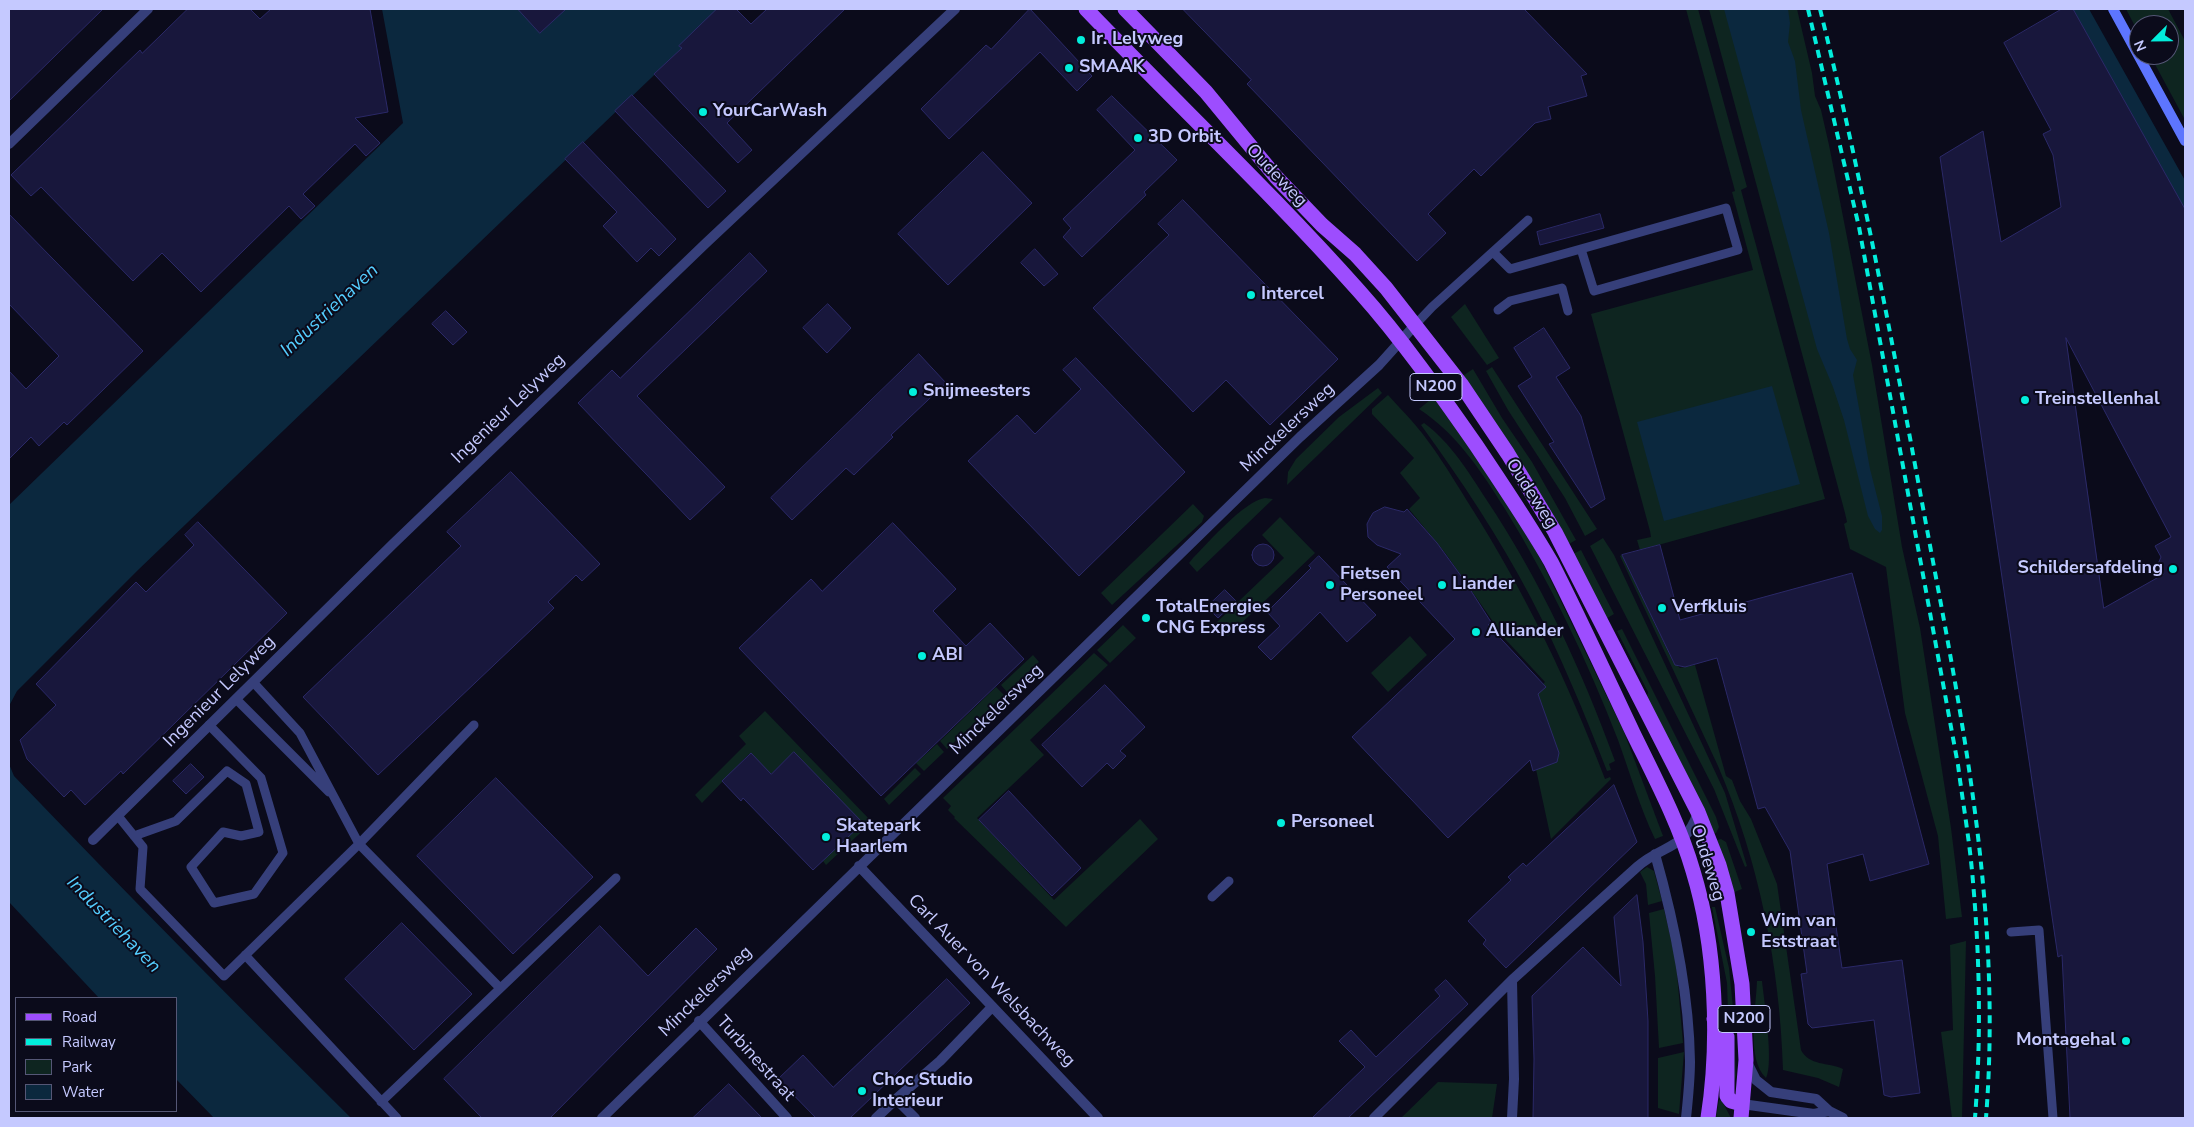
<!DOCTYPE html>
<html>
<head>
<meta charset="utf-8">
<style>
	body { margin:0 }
	#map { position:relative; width:2194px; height:1127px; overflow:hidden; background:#0b0b1b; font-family:"Nunito Sans",sans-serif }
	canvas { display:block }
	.frame { position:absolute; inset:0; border:10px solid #c5c9ff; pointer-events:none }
	.legend { position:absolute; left:15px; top:997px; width:162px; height:115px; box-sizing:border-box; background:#0b0b1b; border:1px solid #555776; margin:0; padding:6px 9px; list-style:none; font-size:15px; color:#c5c9ff }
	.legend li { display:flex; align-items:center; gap:10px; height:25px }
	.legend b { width:25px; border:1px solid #555776 }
	.north { position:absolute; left:2129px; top:15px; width:50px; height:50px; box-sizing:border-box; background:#0b0b1b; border:1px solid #555776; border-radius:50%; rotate:247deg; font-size:14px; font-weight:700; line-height:20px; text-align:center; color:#c5c9ff }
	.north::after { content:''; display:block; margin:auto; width:18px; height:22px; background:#02eedc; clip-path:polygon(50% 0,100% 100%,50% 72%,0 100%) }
</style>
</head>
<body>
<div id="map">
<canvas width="2194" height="1127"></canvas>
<div class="frame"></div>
<ul class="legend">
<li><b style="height:6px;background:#9d4dfe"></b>Road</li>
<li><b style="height:6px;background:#02eedc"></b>Railway</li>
<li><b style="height:14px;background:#0e2520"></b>Park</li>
<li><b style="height:14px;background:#0b283e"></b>Water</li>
</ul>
<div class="north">N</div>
</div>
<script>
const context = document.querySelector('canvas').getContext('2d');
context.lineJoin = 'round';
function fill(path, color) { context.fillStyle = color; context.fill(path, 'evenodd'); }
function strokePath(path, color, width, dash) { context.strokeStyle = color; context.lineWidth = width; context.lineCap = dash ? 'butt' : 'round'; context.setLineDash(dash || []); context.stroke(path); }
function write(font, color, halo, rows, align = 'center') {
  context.font = font + ' "Nunito Sans",sans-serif'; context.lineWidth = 4; context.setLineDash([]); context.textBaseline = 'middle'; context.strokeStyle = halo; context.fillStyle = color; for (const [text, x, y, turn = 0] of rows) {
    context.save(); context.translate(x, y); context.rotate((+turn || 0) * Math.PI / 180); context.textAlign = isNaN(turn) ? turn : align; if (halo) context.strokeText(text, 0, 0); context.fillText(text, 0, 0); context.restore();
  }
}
fill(new Path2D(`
	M1686 9H1698L1747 187 1741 190 1825 499 1640 550 1637 540 1651 537 1650 531 1591 314 1753 270 1732 192 1735 191Z
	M1709 9H1797L1812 73 1815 96 1821 110 1829 145 1872 365 1902 547 1920 628 1951 828 1962 917 1946 919 1938 836 1905 713 1886 567 1850 549 1844 524 1847 522 1845 513Z
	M2126 9H2168L2185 41V120L2150 55H2169V25H2139V34Z
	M1465 304 1499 358 1487 365 1451 317Z
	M1492 367 1597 529 1585 536 1565 498 1508 410 1486 371Z
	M1473 369 1502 418 1532 462 1576 540 1567 545 1461 377Z
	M1378 388 1382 393 1287 485 1288 472 1296 459 1339 417Z
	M1388 395C1396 404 1404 412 1411 420 1432 443 1453 478 1469 504 1526 594 1567 680 1605 779L1610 777 1611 779 1551 839 1534 760 1535 692 1545 682 1493 626 1494 623 1446 554 1409 509 1420 498 1400 473 1414 458 1372 414V409Z
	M1435 396 1506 497 1542 562 1624 732 1663 836 1655 839C1640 808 1630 773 1618 740 1587 660 1550 582 1505 509 1481 471 1457 434 1419 409Z
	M1424 423C1451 443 1468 471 1486 499 1540 580 1582 670 1615 761L1609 764 1611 770 1607 771C1584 712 1560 654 1531 598 1499 537 1461 480 1421 425Z
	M1265 498 1273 499 1197 572 1189 563 1193 558C1209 542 1244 501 1265 498Z
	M1193 504 1204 516 1202 522 1112 605 1101 593Z
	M1280 517 1315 553 1228 636 1216 623 1284 558 1262 535Z
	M1603 538 1614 555 1725 793 1747 866 1745 867 1714 789 1590 546Z
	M1581 550 1614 614 1604 620 1573 554Z
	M1622 555 1673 662 1680 668 1695 665 1726 776 1732 780 1740 801 1751 819 1777 884 1801 1050C1809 1066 1828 1062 1843 1069L1839 1087 1818 1078 1783 1070C1780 967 1759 861 1718 766L1620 556Z
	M1123 625 1136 638 1110 663 1097 650Z
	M1622 629 1716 817 1719 827 1716 833H1714L1646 702 1648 692 1617 631Z
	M1410 636 1427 655 1388 692 1371 673Z
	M1094 653 1108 665 1030 740 1044 755 977 818 1054 900 1140 819 1158 839 1066 927 954 818 955 817 948 810 951 806 943 798Z
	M1033 655 1039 662 1007 692 1001 685Z
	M996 687 1004 695 947 749 940 741Z
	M765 711 872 822 826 865 823 861 862 823 794 752 770 775 749 754 702 803 695 795 746 744 739 736Z
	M937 744 944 752 924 771 916 763Z
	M915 768 921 774 889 805 884 799Z
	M1721 839 1726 842 1742 889 1732 893 1717 840Z
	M1647 867 1654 871 1662 901 1648 905 1646 884 1640 872Z
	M1712 907H1715L1729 968 1733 1008 1736 1076 1734 1082 1730 1073 1727 983Z
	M1664 909 1676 962 1683 1043 1659 1048 1655 976 1649 913Z
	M1966 941 1962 1118H1952L1941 1032 1953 1030 1950 945Z
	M1757 981H1762C1764 1001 1774 1063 1766 1078 1746 1059 1756 1008 1757 981Z
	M1684 1052 1679 1114 1658 1108V1058Z
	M1438 1082 1497 1084 1492 1118H1401Z
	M1719 1100 1722 1101 1731 1118 1716 1117Z`), '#0e2520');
fill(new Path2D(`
	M382 9H723L138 570 17 691 9 706V505L403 123Z
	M1724 9H1788L1790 23 1788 42 1795 61 1801 110 1829 233 1847 339 1850 349 1857 360 1853 375 1870 469 1882 516V530L1880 533 1875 529 1868 516 1844 420 1833 387 1817 349Z
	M1772 386 1800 484 1664 521 1637 422Z
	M9 764 14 776C125 892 237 1005 351 1118H214L176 1079V998H99L9 902Z`), '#0b283e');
strokePath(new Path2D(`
	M2078 9 2185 200`), '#0b283e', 19);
const building = new Path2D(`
	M9 9H103L9 101Z
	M188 9H250L260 19 271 9H370L388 112 355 118 380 143 366 156 355 144 303 194 315 206 301 219 289 206 201 292 162 253 133 281 41 187 31 196 11 175 140 50 142 53Z
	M518 9H566L540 33Z
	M717 9H736L751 24 767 9H845L727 123 752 150 738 163 654 74 682 48 679 46Z
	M1030 9 1092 76 1077 91 1040 52 949 139 921 109 986 45 991 49Z
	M1183 9H1524L1587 74 1581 76 1587 96 1548 107 1551 119 1535 123 1481 176 1474 169 1428 214 1446 233 1417 261 1247 84 1251 80Z
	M2062 9H2073L2185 209V1118H2070L2062 955 2058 957 1940 157 1983 131 2001 242 2061 207 2053 155 2043 134 2051 130 2004 43ZM2066 338 2171 537 2155 546 2161 557 2158 564 2164 574 2104 608Z
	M632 95 726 191 708 208 615 111Z
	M1112 96 1177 160 1144 192 1146 195 1082 257 1063 237 1071 228 1063 219 1135 150 1097 110Z
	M583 142 676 239 659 256 651 248 637 262 603 226 617 212 565 159Z
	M983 152 1032 203 948 285 898 234Z
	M1183 200 1338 359 1270 425 1226 380 1193 412 1093 308 1169 235 1158 224Z
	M9 214 143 351 67 425 64 422 39 446 31 437 9 459V371L26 389 59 356 9 304Z
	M1600 214 1604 228 1540 245 1537 232Z
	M1035 249 1058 274 1044 286 1021 263Z
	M750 253 767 271 637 396 725 487 690 520 578 403 612 370 620 378Z
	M828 304 851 328 827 353 803 328Z
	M446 311 467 332 453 345 432 324Z
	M1544 328 1570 368 1556 377 1581 416 1605 499 1591 508 1549 444 1554 442 1518 386 1532 377 1514 348Z
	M919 354 946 383 891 435 893 437 854 475 846 468 792 520 771 498Z
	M1076 358 1185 472 1079 576 968 461 1017 415 1035 434 1081 389 1063 370Z
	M511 472 600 564 582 581 576 575 548 602 554 608 378 775 303 697 461 546 447 532Z
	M1385 507 1404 512 1407 509 1437 543 1464 580 1491 622 1488 625 1546 687 1538 694 1559 753 1557 762 1533 771 1530 760 1448 838 1352 737 1455 639 1387 567 1401 554 1377 545 1368 537 1367 524 1370 518 1373 513Z
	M198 522 287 613 123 774 121 771 85 805 71 790 64 797 27 759 20 740 56 705 36 684 136 582 146 592 194 545 185 535Z
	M893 523 956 589 933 611 966 646 990 623 1024 659 881 796 739 648 811 579 822 591Z
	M1252 555a11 11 0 1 1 22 0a11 11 0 1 1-22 0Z
	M1660 545 1680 620 1852 573 1929 864 1870 881 1863 854 1827 864 1842 968 1902 960 1920 1093 1891 1097 1884 1095 1874 1020 1812 1028 1808 1024 1801 974 1807 973 1790 851 1765 807 1758 809 1717 658 1685 667 1675 665 1622 555Z
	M1319 556 1376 615 1347 642 1320 612 1271 660 1258 647 1280 626 1267 612 1311 568 1309 566Z
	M1225 590 1236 601 1218 618 1207 607Z
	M1105 685 1145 727 1120 751 1126 756 1113 769 1107 763 1082 787 1042 745Z
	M794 752 863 823 813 870 743 798 741 801 722 781 751 753 771 774Z
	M191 764 204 777 186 794 173 781Z
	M496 778 593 877 513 954 417 856Z
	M1614 785 1637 842 1506 968 1483 944 1486 940 1468 921 1511 880 1508 877 1523 863 1526 866Z
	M1009 791 1081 868 1052 896 979 820Z
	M1637 895 1643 942 1648 1021V1118H1533L1534 1059 1532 996 1583 947 1621 986 1614 917Z
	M402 923 472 994 414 1050 345 979Z
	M600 926 648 976 696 928 717 949 550 1118H482L444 1079Z
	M947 979 970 1003 850 1118H816L778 1079 803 1055 833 1087Z
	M1446 980 1468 1004 1348 1118H1312L1365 1067 1339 1041 1351 1030 1376 1057 1440 996 1435 990Z
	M729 1084 762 1118H693Z`);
fill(building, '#18173c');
strokePath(building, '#2b2968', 1);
strokePath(new Path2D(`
	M1493 252 1510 269 1726 208 1738 250 1594 291 1581 249
	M1498 310 1510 301 1562 288 1568 311
	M1415 325 1432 307 1528 220
	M253 682 300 733 359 844 500 988
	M236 699 329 792
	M118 816 143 847 140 889 224 976 359 844 474 725
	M134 836 176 821 227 771 246 784 259 832 241 836 223 832 191 867 214 903 254 894 283 853 261 778 209 725
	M1212 897 1229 881
	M2011 932 2039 930 2053 1118
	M245 955 397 1118
	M381 1102 616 878`), '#363f7a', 9);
strokePath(new Path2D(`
	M9 144 148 9
	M93 840 394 543 705 244 955 9
	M1655 854C1674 921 1689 991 1690 1061 1690 1080 1688 1099 1686 1118
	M859 866 1098 1118
	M699 1021 787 1118
	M1747 1062 1756 1080 1771 1092 1816 1099 1829 1111 1843 1118
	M1742 1104 1814 1114 1829 1111
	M602 1118 1300 437 1379 365 1415 325
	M876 1118 896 1099
	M915 1118 896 1099 940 1061 992 1007
	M1374 1118 1512 980 1637 867C1663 844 1686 850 1698 812
	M1512 1118 1514 1079 1512 980`), '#363f7a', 10);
strokePath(new Path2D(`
	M2113 9 2185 141`), '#5d75fe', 10);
strokePath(new Path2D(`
	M1086 9C1176 103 1272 193 1359 291 1402 339 1439 392 1476 445 1502 484 1528 522 1551 562 1580 619 1606 676 1633 733 1655 778 1679 823 1693 871 1716 946 1720 1041 1708 1118
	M1125 9 1206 92 1276 177 1322 225 1355 254 1386 288 1461 384 1508 454 1555 532 1698 812 1719 865 1727 893 1742 984 1746 1060 1741 1118
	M1714 1019 1727 1037V1096L1731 1101 1742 1104`), '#9d4dfe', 15);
strokePath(new Path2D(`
	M1808 9 1859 227 1958 765C1963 804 1970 843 1973 882 1980 961 1981 1040 1975 1118
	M1820 9C1862 179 1894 351 1926 524 1963 723 2002 914 1986 1118`), '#02eedc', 4, [8, 6]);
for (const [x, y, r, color] of [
	[1081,40,5,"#02eedc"],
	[1069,68,5,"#02eedc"],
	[703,112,5,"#02eedc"],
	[1138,138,5,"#02eedc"],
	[1251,295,5,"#02eedc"],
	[913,392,5,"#02eedc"],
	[2025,400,5,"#02eedc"],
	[2173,569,5,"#02eedc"],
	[1330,585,5,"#02eedc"],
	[1442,585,5,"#02eedc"],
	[1662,608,5,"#02eedc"],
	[1146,618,5,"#02eedc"],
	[1476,632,5,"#02eedc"],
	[922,656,5,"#02eedc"],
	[1281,823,5,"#02eedc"],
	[826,837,5,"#02eedc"],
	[1751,932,5,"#02eedc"],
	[2126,1041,5,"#02eedc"],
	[862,1091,5,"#02eedc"]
]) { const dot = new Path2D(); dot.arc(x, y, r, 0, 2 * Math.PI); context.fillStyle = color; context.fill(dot); strokePath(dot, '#0b0b1b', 2); }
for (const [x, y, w] of [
	[1436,387,52],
	[1744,1019,52]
]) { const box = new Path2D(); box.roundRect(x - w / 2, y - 13.5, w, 27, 4); context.fillStyle = '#0b0b1b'; context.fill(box); strokePath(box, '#c5c9ff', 1); }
write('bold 16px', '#c5c9ff', null, [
	["N200",1436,387],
	["N200",1744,1019]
]);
write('bold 18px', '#c5c9ff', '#0b0b1b', [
	["Ir. Lelyweg",1091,40],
	["SMAAK",1079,68],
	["YourCarWash",713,112],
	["3D Orbit",1148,138],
	["Intercel",1261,295],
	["Snijmeesters",923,392],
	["Treinstellenhal",2035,400],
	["Schildersafdeling",2163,569,"right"],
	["Fietsen",1340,575],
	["Personeel",1340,596],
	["Liander",1452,585],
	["TotalEnergies",1156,608],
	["CNG Express",1156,629],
	["Verfkluis",1672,608],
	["Alliander",1486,632],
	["ABI",932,656],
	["Personeel",1291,823],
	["Skatepark",836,827],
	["Haarlem",836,848],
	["Wim van",1761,922],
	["Eststraat",1761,943],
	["Montagehal",2116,1041,"right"],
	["Choc Studio",872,1081],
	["Interieur",872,1102]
], 'left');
write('18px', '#c5c9ff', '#0b0b1b', [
	["Oudeweg",1276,176,46],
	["Ingenieur Lelyweg",509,409,-44],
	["Minckelersweg",1288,428,-43],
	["Oudeweg",1531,494,57],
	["Ingenieur Lelyweg",220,692,-45],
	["Minckelersweg",997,710,-44],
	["Oudeweg",1707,863,73],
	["Carl Auer von Welsbachweg",991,981,46],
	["Minckelersweg",706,992,-44],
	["Turbinestraat",755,1059,48]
]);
write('italic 19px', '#54cdfe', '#0b0b1b', [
	["Industriehaven",330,311,-43],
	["Industriehaven",113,925,46]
]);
</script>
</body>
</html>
